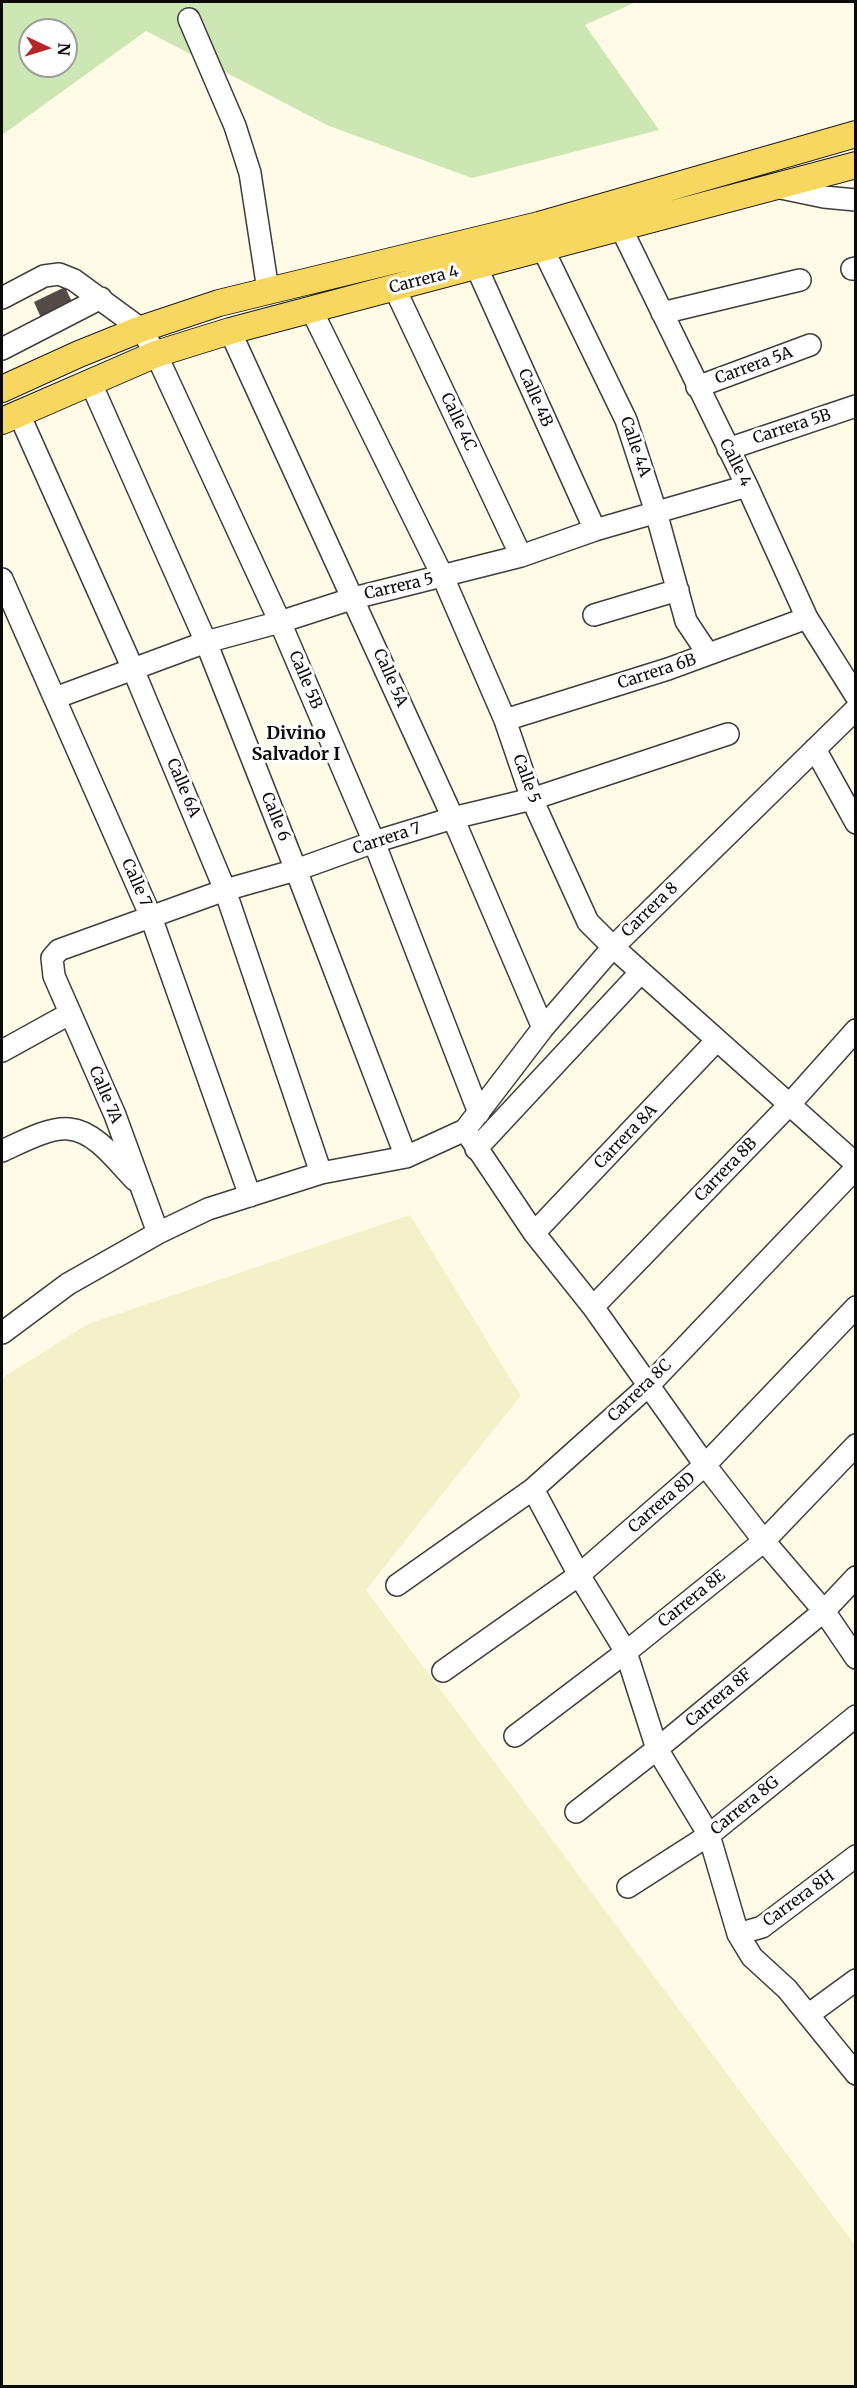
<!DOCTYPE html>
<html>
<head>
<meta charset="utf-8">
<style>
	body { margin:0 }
	#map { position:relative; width:857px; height:2388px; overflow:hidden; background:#fffbe7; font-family:Merriweather,serif }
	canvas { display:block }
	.frame { position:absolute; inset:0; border:3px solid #0a0a0a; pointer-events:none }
	.north { position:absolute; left:18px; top:18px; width:60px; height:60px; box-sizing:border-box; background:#fff; border:2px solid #9d9d9d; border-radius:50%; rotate:94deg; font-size:16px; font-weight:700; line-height:24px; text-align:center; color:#0a0a0a }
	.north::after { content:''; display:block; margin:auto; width:21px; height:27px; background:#b62628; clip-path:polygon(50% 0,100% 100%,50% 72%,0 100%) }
</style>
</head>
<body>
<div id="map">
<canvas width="857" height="2388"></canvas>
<div class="frame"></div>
<div class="north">N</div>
</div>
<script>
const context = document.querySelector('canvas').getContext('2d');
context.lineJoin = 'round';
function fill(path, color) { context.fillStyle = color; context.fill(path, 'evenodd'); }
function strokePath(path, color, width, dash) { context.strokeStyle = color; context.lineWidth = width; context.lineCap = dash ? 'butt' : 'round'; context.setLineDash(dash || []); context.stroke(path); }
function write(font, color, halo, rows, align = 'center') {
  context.font = font + ' Merriweather,serif'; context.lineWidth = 6; context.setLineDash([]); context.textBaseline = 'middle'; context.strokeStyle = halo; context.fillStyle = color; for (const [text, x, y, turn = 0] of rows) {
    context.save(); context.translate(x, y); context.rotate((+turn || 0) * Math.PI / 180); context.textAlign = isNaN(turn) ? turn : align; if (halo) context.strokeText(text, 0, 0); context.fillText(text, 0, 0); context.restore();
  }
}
fill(new Path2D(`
	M410 1215 521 1396 366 1590 855 2245V2386H2V1378L88 1324Z`), '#f3f1c9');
fill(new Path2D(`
	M2 2H636L585 25 659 130 472 178 329 126 146 31 2 135ZM30 30H66V66H30Z`), '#cce7b3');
fill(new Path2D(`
	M65 287 73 304 42 320 34 302Z`), '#524b47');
const minor = new Path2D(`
	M189 19 235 126 250 173 268 290
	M776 187 824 197 856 200
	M620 226 747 486 807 618 856 696
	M542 247 626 420 656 512 686 621 708 654
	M476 266 595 530
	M852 269 856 268
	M394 287 521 556
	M2 298 44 276 59 274 74 280 141 329 156 354 280 622 374 842 479 1113
	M311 309 443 577 505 720 532 799 588 922 613 947 856 1164
	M662 313 800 280
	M230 331 453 818 543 1028
	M2 349 101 298
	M90 381 206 642 296 870 406 1157
	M697 387 810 345
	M19 414 133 669 225 890 321 1173
	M728 449 856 406
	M2 579 151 917 250 1196
	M594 615 678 590
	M55 698 206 642 280 622 354 598 521 556 595 530 747 486
	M505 720 668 669 807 618
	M815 749 856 823
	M2 1051 69 1014
	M465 1130 534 1233 593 1307 705 1465 764 1541 824 1611 856 1658
	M476 1149 641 972
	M2 1151C20 1143 48 1127 69 1129 96 1131 118 1163 135 1180
	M158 1233 115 1115 54 976 52 958 59 950 225 890 296 870 374 842 453 818 532 799 728 734
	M534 1233 717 1040
	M593 1307 789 1105 856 1030
	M2 1333 68 1284 158 1233 208 1209 321 1173 406 1157 465 1130 543 1028 613 947 856 709
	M533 1489 579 1575 626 1652 657 1749 709 1835 738 1934 752 1957 787 1989 856 2074
	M397 1585 533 1489 648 1386 856 1168
	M443 1671 579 1575 705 1465 856 1307
	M515 1736 626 1652 764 1541 856 1445
	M576 1812 657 1749 824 1611 856 1577
	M628 1887 709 1835 856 1716
	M738 1934 762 1927 856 1856
	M808 2015 856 1980`);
const major = new Path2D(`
	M2 389 79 354 141 329 219 303 539 225 856 134
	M2 421 156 354 230 331 856 165`);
strokePath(minor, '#3d3d3d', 24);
strokePath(major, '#1b1b1b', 28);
strokePath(minor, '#fff', 21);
strokePath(major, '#f7d75f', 26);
write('16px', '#0a0a0a', '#fff', [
	["Carrera 4",424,280,-14],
	["Carrera 5A",754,366,-20],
	["Calle 4B",535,398,66],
	["Calle 4C",458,422,65],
	["Carrera 5B",792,427,-18],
	["Calle 4A",635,447,71],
	["Calle 4",735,463,63],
	["Carrera 5",399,587,-13],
	["Carrera 6B",657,672,-18],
	["Calle 5A",390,678,66],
	["Calle 5B",305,680,67],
	["Calle 5",526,779,70],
	["Calle 6A",183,788,67],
	["Calle 6",275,817,68],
	["Carrera 7",387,839,-18],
	["Calle 7",136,883,66],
	["Carrera 8",650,910,-44],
	["Calle 7A",105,1095,67],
	["Carrera 8A",626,1137,-46],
	["Carrera 8B",726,1170,-46],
	["Carrera 8C",640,1391,-44],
	["Carrera 8D",662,1503,-41],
	["Carrera 8E",692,1599,-39],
	["Carrera 8F",719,1698,-40],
	["Carrera 8G",745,1806,-39],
	["Carrera 8H",799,1899,-36]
]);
write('bold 18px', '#0a0a0a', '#fff', [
	["Divino",296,734],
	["Salvador I",296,755]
]);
</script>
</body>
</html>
